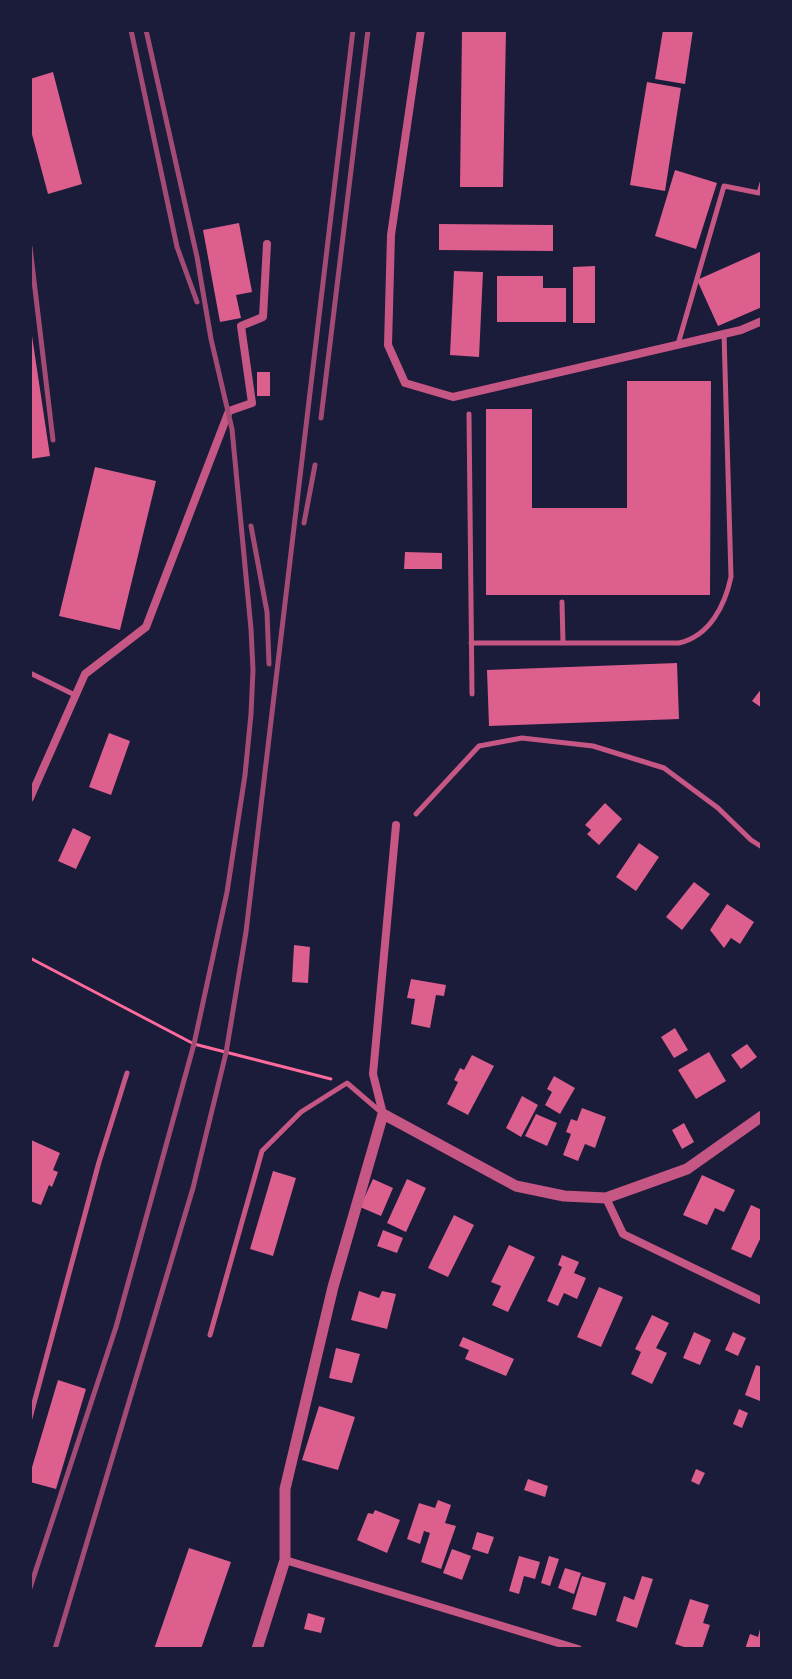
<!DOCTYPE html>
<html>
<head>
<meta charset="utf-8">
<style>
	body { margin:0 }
	#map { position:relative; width:792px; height:1679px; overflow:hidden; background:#1b1b3a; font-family:"Alegreya Sans",sans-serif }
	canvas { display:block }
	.frame { position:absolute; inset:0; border:32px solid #1b1b3a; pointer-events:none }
</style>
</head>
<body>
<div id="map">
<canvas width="792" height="1679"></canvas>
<div class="frame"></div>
</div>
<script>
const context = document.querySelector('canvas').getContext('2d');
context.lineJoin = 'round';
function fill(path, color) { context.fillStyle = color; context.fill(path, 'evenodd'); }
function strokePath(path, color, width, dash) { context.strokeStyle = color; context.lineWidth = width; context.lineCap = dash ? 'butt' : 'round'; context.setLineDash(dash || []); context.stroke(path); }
fill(new Path2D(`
	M462 30H506L503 187H460Z
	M663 30H693L685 84 655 79Z
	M53 72 82 184 48 194 30 127V79Z
	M647 82 681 88 665 191 630 185Z
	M675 170 717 183 696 249 655 236Z
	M239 223 252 292 236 295 241 318 220 322 203 230Z
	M439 224 553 225V251L439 250Z
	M762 251V307L718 326 697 280Z
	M595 266V323H573V267Z
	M454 271 483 272 479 357 450 355Z
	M497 276H543V288H566V322H497Z
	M30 336H32L50 456 30 459Z
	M257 372H270V396H257Z
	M627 381H711L710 595H486V409H532V508H627Z
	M95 467 156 481 120 630 59 616Z
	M405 552 442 553V569H404Z
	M677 663 679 719 489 726 487 670Z
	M762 688V708L752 701Z
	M109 733 130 741 111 795 89 787Z
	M605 803 622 819 599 845 587 834 591 830 585 825Z
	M73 828 91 837 76 869 58 861Z
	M639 843 659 857 636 891 616 877Z
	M694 882 710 894 682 930 666 917Z
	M727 904 754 922 740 944 731 938 724 948 710 930Z
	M294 945 310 947 308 983 292 982Z
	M411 979 446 985 444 996 436 995 430 1028 411 1024 415 999 407 998Z
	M675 1028 688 1050 674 1058 661 1037Z
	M747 1044 757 1057 741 1069 731 1055Z
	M709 1052 726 1081 696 1099 678 1070Z
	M472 1055 494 1066 468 1115 447 1104 458 1082 454 1080 460 1068 464 1070Z
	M554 1076 575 1088 560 1114 545 1105 552 1092 547 1089Z
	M522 1096 538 1105 521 1137 506 1128Z
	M582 1108 606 1117 595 1148 585 1144 578 1161 563 1155 571 1134 566 1132 571 1119 577 1121Z
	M536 1114 557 1123 547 1146 525 1136Z
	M684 1123 694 1142 682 1149 672 1130Z
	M31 1140 60 1153 53 1170 58 1172 52 1187 49 1185 41 1205 30 1201Z
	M273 1171 296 1178 273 1256 250 1249Z
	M702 1175 735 1190 724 1212 715 1208 707 1225 683 1215Z
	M373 1179 393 1188 381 1216 360 1207Z
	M407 1179 426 1188 406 1232 387 1223Z
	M751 1205 762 1210V1235L751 1258 731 1249Z
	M454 1215 474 1225 448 1277 428 1268Z
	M383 1230 403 1238 397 1253 377 1246Z
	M509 1245 535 1257 508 1312 492 1305 501 1286 491 1282Z
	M562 1255 579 1262 574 1273 586 1278 577 1299 564 1293 558 1306 547 1301 562 1267 558 1265Z
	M599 1287 623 1297 601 1347 577 1337Z
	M359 1291 379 1298 382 1291 396 1294 387 1329 351 1320Z
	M652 1315 669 1323 656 1348 667 1353 652 1384 631 1374 641 1352 635 1349Z
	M694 1332 711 1340 700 1365 683 1358Z
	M733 1332 746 1338 738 1356 725 1350Z
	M463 1337 514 1359 506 1376 465 1359 469 1350 459 1346Z
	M336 1348 360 1354 352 1383 329 1378Z
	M756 1365 762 1367V1395L760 1401 745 1395Z
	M58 1380 86 1389 56 1489 30 1482V1474Z
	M319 1406 355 1417 338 1470 302 1460Z
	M739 1409 748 1413 742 1428 733 1424Z
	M696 1469 705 1473 699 1485 691 1481Z
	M528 1479 548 1486 545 1497 524 1490Z
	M438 1500 451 1505 445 1523 456 1526 441 1569 421 1562 430 1533 424 1531 420 1544 407 1539 419 1503 435 1508Z
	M375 1510 400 1520 387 1553 357 1540 368 1513 373 1514Z
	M477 1532 494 1537 488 1554 472 1549Z
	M189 1548 231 1562 201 1649H154Z
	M452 1549 471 1556 462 1580 443 1573Z
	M519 1556 540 1562 535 1579 524 1576 519 1594 509 1591Z
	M549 1556 559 1559 550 1586 541 1583Z
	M565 1568 581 1573 574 1594 558 1588Z
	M582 1576 606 1583 596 1616 572 1609Z
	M642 1576 653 1579 637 1628 616 1621 624 1596 634 1600Z
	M690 1599 709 1605 703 1623 710 1625 702 1649H690L675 1644Z
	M308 1613 325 1618 321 1633 304 1629Z
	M761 1625 762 1649H745L750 1634 758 1637Z`), '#dd5f8e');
strokePath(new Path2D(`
	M30 958 194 1044 331 1079`), '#ff6b9d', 3);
strokePath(new Path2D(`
	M678 344 724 186 759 193 762 183
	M469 414 472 694
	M562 602 563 643
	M471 643H679C710 636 725 605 731 577L724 334
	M30 673 75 695
	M416 814 479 746 522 738 593 746 664 768 718 808 751 840 762 847
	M210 1335 262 1151 301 1112 347 1083 382 1113
	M30 1418 99 1162 127 1073`), '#c65784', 5);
strokePath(new Path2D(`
	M421 30 391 235 388 345 405 383 453 397 741 330 762 321
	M30 798 85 674 146 627 229 411 252 403 241 326 263 317 267 244
	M383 1114 373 1074 396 825
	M606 1198 623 1234 762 1301
	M285 1560 578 1649`), '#c65784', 8);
strokePath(new Path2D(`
	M257 1649 285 1560V1489L333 1287 383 1114 516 1186 564 1196 606 1198 687 1169 762 1116`), '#c65784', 11);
strokePath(new Path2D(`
	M131 30 177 247 197 302
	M30 247 53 440
	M321 418 368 30
	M304 523 315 465
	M251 526 267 612 269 664
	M30 1588 116 1327 194 1044 227 892 245 775 251 714 253 670 251 629 232 429 211 339 197 257 146 30
	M55 1649 193 1188 226 1053 246 932 353 30`), '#a44b75', 5);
</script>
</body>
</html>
